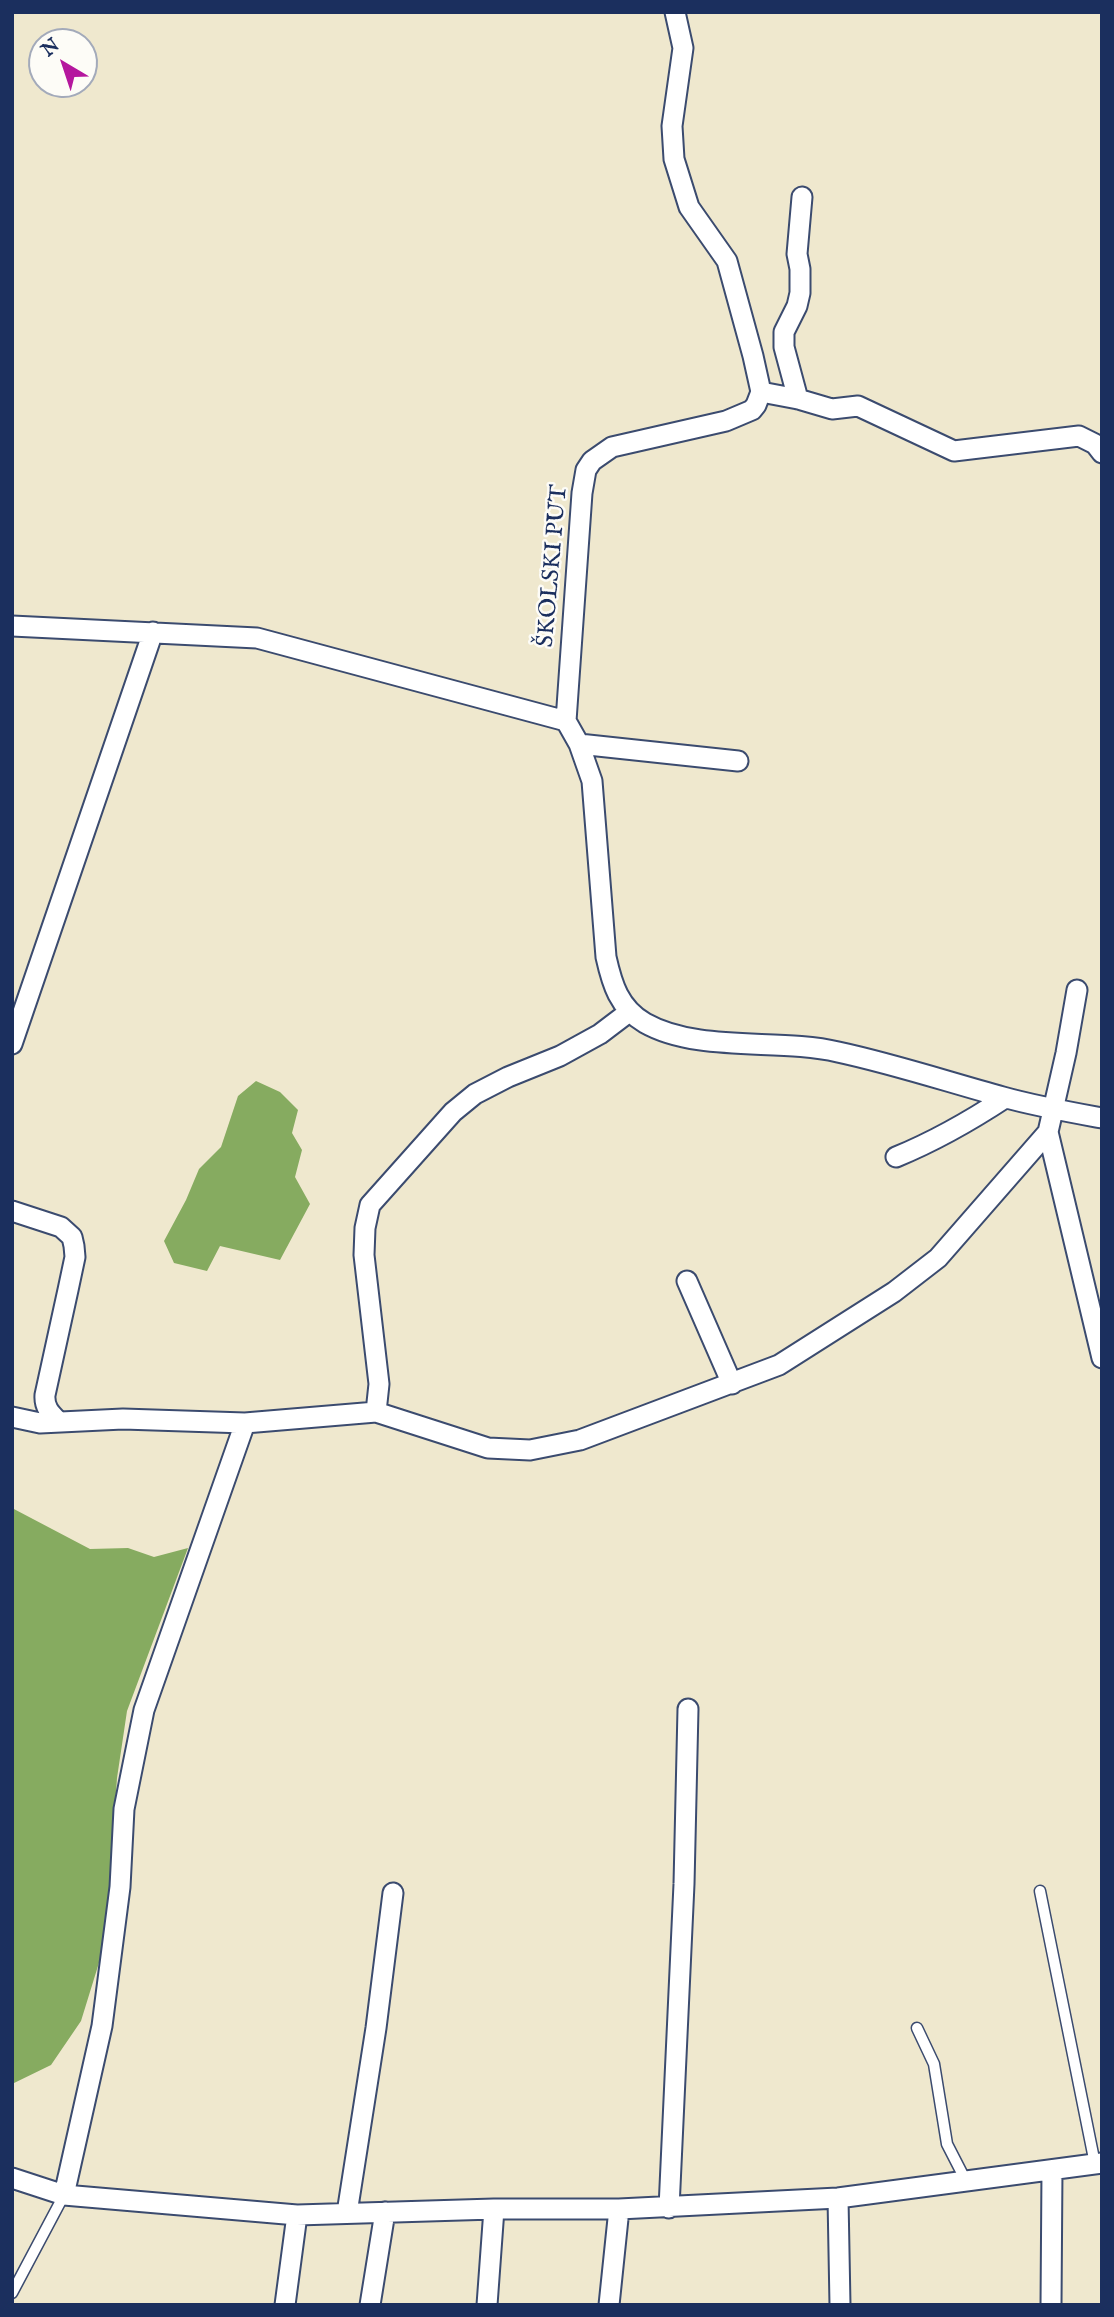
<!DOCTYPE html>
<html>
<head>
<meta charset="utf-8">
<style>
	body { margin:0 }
	#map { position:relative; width:1114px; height:2317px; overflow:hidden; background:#efe8ce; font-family:"IM FELL English",serif }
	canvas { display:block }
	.frame { position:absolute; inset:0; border:14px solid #1b2f5e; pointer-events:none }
	.north { position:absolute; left:28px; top:28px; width:70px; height:70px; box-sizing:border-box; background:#fdfcf7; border:2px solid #a3aaba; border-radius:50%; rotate:321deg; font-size:19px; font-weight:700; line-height:28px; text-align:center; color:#1b2f5e }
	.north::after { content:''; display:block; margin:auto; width:24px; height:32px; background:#b5179e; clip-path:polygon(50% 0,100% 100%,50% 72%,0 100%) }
</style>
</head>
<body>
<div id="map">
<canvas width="1114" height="2317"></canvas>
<div class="frame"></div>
<div class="north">N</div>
</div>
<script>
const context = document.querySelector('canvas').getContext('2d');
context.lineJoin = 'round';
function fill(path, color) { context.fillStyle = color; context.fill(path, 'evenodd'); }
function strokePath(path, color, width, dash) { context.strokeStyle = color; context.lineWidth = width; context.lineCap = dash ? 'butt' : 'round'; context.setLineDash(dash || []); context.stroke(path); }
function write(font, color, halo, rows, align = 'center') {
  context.font = font + ' "IM FELL English",serif'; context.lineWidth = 5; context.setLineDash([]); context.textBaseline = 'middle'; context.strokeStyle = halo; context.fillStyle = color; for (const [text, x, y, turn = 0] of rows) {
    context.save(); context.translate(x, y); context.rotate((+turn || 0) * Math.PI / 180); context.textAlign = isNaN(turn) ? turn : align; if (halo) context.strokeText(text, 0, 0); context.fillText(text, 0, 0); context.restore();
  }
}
fill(new Path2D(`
	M256 1081 280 1092 298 1110 292 1133 302 1150 295 1177 310 1204 280 1260 220 1246 207 1271 174 1263 164 1241 186 1200 199 1169 221 1147 238 1096Z
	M12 1508 90 1549 128 1548 154 1557 188 1548 127 1711 117 1778 106 1940 81 2021 51 2065 12 2084Z`), '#86ab60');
const service = new Path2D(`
	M1040 1891 1095 2164
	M917 2028 934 2064 947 2144 966 2181
	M12 2293 64 2195`);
const minor = new Path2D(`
	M761 392 798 399 832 409 858 406 954 451 1079 436 1095 444 1102 453
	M798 399 784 347V332L797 306 800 293V269L797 254 802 197
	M12 626 257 638 566 721 579 744 592 781 606 957C612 984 619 1008 645 1023 698 1053 779 1038 838 1052 894 1064 948 1082 1003 1097 1035 1106 1069 1112 1102 1118
	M566 721 582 493 586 470 592 461 612 447 726 421 752 410 756 405 761 392 753 356 727 261 689 207 674 159 672 126 683 48 675 12
	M579 744 738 761
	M12 1044 153 632
	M1048 1132 1102 1358
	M896 1157C935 1141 970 1121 1005 1098
	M12 1211 61 1227 72 1237 74 1246 75 1257 68 1290 45 1395C44 1408 51 1414 59 1422
	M687 1281 732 1384
	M376 1412 379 1384 364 1255 365 1228 370 1205 453 1112 475 1094 508 1077 560 1056 600 1034 629 1012
	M12 1417 40 1423 123 1419 245 1423
	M12 2178 64 2195 297 2215 494 2209H619L838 2198 1102 2163
	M64 2195 102 2026 120 1887 124 1809 144 1710 245 1423 376 1412 488 1448 530 1450 580 1440 779 1365 894 1292 938 1258 1048 1132 1066 1053 1077 990
	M838 2198 840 2305
	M669 2208 684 1884 688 1709
	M347 2213 376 2028 393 1893
	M285 2305 297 2215
	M370 2305 385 2212
	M487 2305 494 2209
	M609 2305 619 2209
	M1051 2305 1052 2170`);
strokePath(service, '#3b4b6f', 13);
strokePath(minor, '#3b4b6f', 23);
strokePath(service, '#fff', 10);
strokePath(minor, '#fff', 19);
write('24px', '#1b2f5e', '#fdfcf7', [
	["ŠKOLSKI PUT",554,566,-85]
]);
</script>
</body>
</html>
